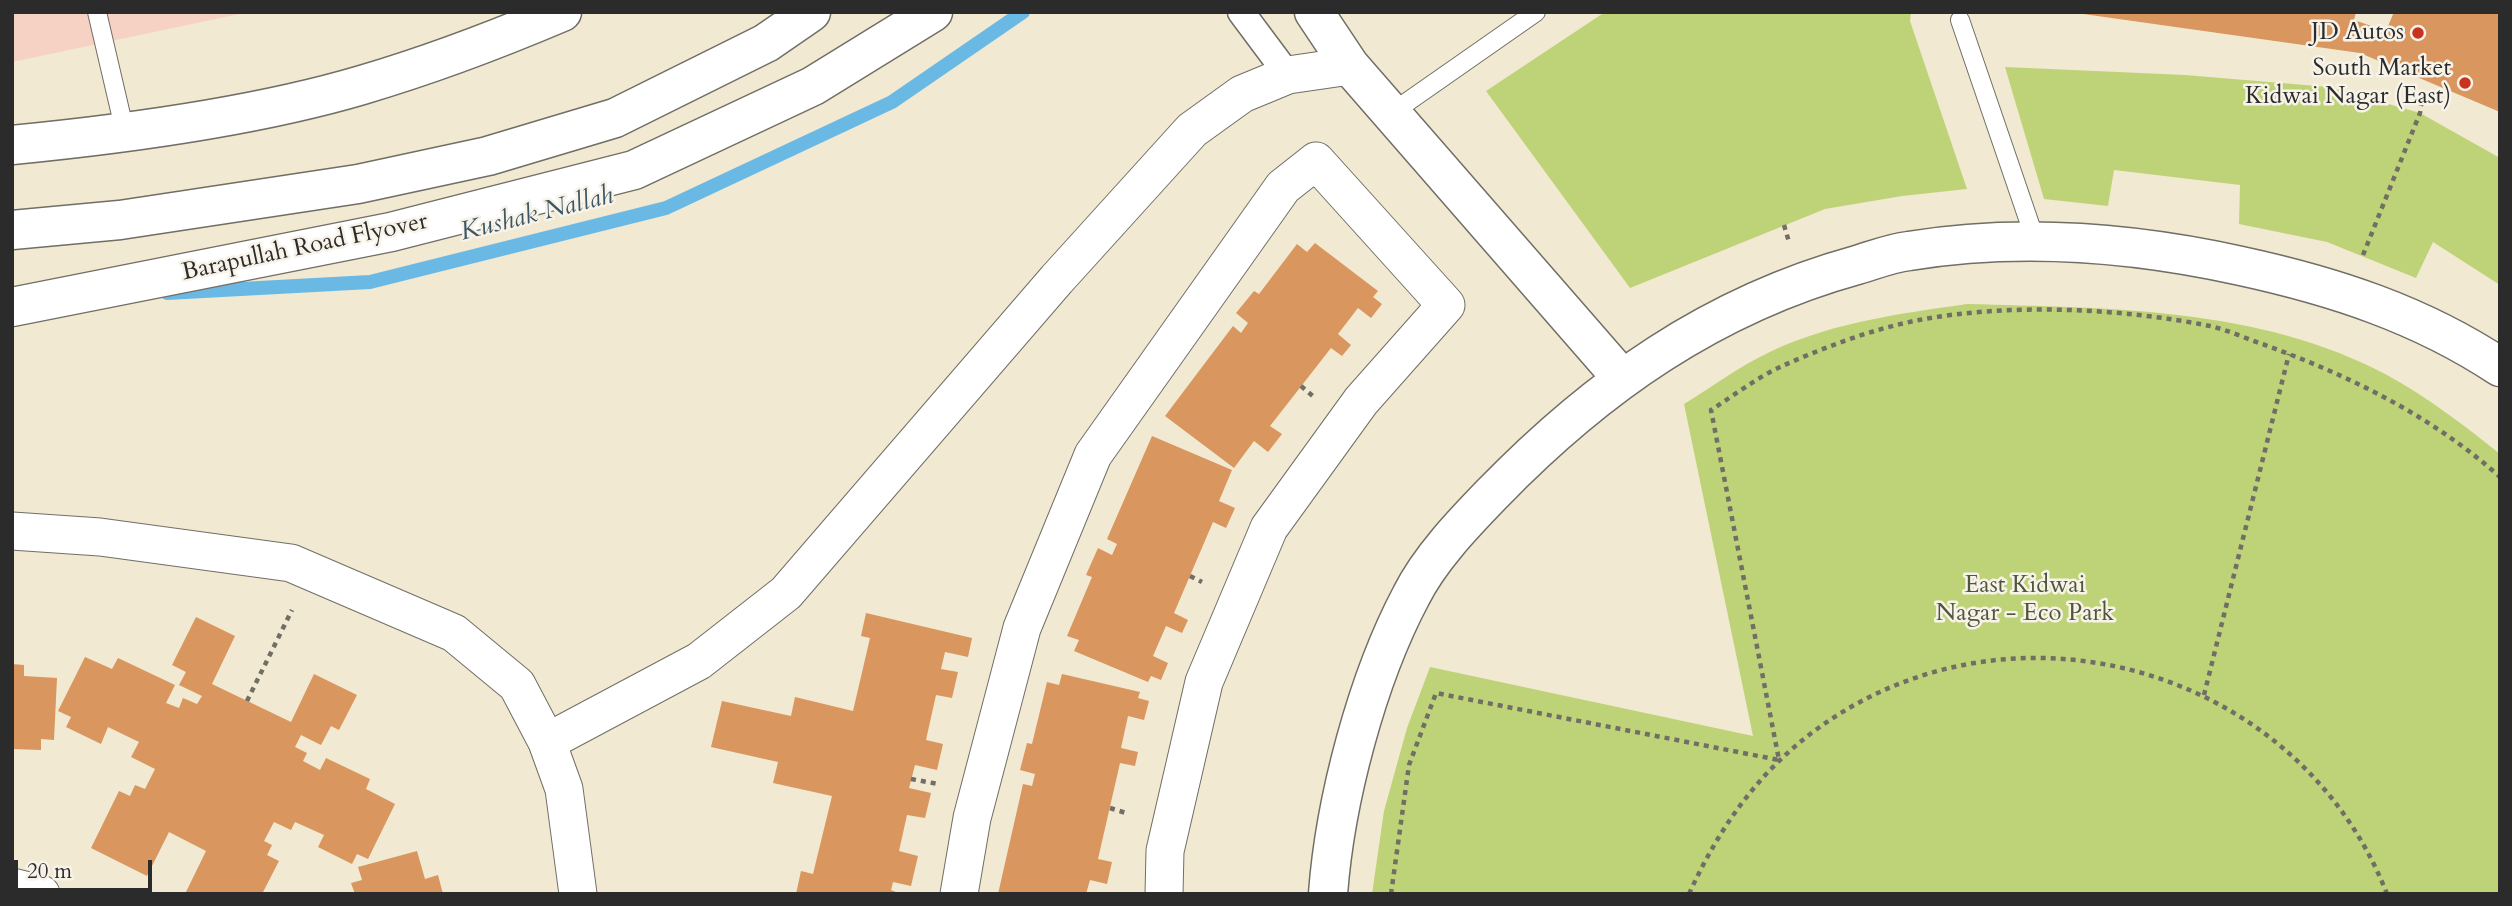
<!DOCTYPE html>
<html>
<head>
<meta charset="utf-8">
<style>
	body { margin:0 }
	#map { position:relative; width:2512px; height:906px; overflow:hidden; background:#f1e9d2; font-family:Cardo,serif }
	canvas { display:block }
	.frame { position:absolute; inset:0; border:14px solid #2b2b2b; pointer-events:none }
	.scale { position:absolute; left:14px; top:860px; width:138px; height:32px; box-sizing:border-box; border:4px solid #2b2b2b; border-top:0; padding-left:9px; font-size:21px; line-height:24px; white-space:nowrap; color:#2b2b2b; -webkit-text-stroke:5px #f7f3e8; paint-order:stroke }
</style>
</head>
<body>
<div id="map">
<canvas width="2512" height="906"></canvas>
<div class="frame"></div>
<div class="scale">20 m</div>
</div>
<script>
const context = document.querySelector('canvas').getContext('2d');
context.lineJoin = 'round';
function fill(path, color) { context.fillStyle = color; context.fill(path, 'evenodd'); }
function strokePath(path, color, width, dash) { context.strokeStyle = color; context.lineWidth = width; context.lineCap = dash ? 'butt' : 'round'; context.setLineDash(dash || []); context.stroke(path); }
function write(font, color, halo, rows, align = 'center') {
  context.font = font + ' Cardo,serif'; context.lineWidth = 5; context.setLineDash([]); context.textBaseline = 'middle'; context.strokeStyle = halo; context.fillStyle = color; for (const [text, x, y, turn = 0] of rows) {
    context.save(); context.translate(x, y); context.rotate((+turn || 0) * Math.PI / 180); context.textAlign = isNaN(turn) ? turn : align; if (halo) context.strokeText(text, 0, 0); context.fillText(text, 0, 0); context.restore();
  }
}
fill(new Path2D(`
	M12 12H249L12 62Z`), '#f6d2c4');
fill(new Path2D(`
	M1605 12H1911L1910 21 1967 189 1902 196 1825 209 1630 288 1486 91Z
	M2005 67 2185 75 2329 87 2420 113 2500 158V285L2433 242 2416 278 2327 242 2239 224 2240 185 2114 170 2108 206 2044 199Z
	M1967 304C2107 308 2260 307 2387 375 2427 397 2464 425 2500 454V894H1372L1384 811 1407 728 1430 667 1753 736 1684 404C1709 389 1733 371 1758 358 1821 324 1897 314 1967 304Z`), '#bed377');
strokePath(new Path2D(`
	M167 293 370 282 666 208 892 102 1023 12`), '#6ab9e5', 14);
fill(new Path2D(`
	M2069 12H2356L2354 20 2386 31 2394 12H2500V112L2360 53Z
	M1315 243 1378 291 1373 297 1382 304 1371 318 1358 308 1338 334 1351 345 1342 356 1331 348 1270 426 1282 434 1268 452 1254 441 1234 468 1165 416 1233 326 1241 333 1248 323 1236 313 1254 291 1259 294 1297 244 1307 252Z
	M1152 436 1232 470 1219 501 1235 508 1226 528 1213 522 1174 613 1188 620 1182 633 1166 626 1153 656 1168 663 1161 680 1151 676 1148 682 1074 651 1079 640 1067 636 1092 577 1086 575 1098 548 1112 555 1117 544 1107 539Z
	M866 613 972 638 968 657 945 652 941 669 958 672 952 698 936 695 926 740 943 744 937 770 915 765 909 788 931 793 925 818 907 815 899 851 918 856 911 886 893 882 891 890 901 894H796L801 871 813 874 832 796 773 783 778 762 711 747 722 701 791 716 795 697 853 711 870 638 861 636Z
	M196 617 235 636 212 684 291 722 314 674 357 695 339 730 331 726 321 745 301 735 295 747 307 753 303 761 320 770 326 758 370 779 366 789 395 804 368 859 357 854 352 864 318 847 324 835 295 822 291 830 274 822 264 841 272 845 267 855 279 861 262 894H185L206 851 169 832 147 876 91 848 119 791 130 796 135 785 145 789 155 769 131 757 139 742 108 727 101 744 66 727 71 717 58 711 85 657 112 669 118 658 175 685 166 703 179 708 183 698 197 704 202 696 179 685 186 672 172 665Z
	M12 664 24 665V676L57 678 54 740 41 739V750L12 749Z
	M1062 674 1140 692 1138 698 1149 701 1144 720 1128 716 1121 748 1138 752 1135 766 1120 763 1098 859 1112 862 1107 884 1090 880 1086 894H998L1023 784 1032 786 1035 774 1020 770 1027 743 1032 744 1047 682 1059 685Z
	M417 851 425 879 438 875 443 894H355L351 883 362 880 358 867Z`), '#d9965e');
const service = new Path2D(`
	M97 12 125 132
	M1960 20 2036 242
	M1390 114 1536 12`);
const pedestrian = new Path2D(`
	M1241 12 1288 75`);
const minor = new Path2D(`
	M12 531 100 537 291 563 454 633 517 685 547 742 564 789 578 894
	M547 742 699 661 786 593 1057 279 1192 130 1242 94 1288 75 1350 66
	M12 887 41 894
	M959 894 972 818 1022 628 1093 455 1283 187 1316 161 1446 305 1361 401 1269 528 1204 682 1165 851 1164 894`);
const tertiary = new Path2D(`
	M1314 12 1350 66 1621 377
	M12 145C125 134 254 117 362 85 430 65 496 40 562 12
	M1328 894C1335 800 1367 679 1411 596 1430 558 1464 523 1493 493 1597 386 1712 305 1857 265 1874 260 1891 253 1909 251 2020 233 2132 242 2241 266 2333 286 2420 314 2500 367`);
const trunk = new Path2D(`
	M12 230 120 220 358 184 488 156 615 118 766 43 811 12
	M12 307 391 232 634 170 813 86 933 12`);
strokePath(service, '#706e65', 20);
strokePath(pedestrian, '#706e65', 29);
strokePath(minor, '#706e65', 39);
strokePath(tertiary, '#706e65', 41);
strokePath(trunk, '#706e65', 41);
strokePath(new Path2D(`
	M1784 225 1789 242
	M2363 255 2420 113 2422 99
	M1301 386 1314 397
	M1190 576 1202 582
	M2204 695 2289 354
	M247 701 292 610
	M911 779 938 784
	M1110 808 1129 814
	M1391 894 1409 765 1436 693 1779 760 1711 410C1733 396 1755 379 1778 368 1822 348 1872 329 1919 320 2008 303 2121 308 2210 326 2228 330 2247 339 2265 345 2350 376 2432 416 2500 477
	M1689 894C1719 828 1758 772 1817 729 2013 586 2299 668 2387 894`), '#706e65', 4.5, [5, 5]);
strokePath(service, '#fff', 18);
strokePath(pedestrian, '#fff', 26);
strokePath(minor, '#fff', 37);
strokePath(tertiary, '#fff', 38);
strokePath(trunk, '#fff', 38);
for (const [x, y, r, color] of [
	[2418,33,7,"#c8321e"],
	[2465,83,7,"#c8321e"]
]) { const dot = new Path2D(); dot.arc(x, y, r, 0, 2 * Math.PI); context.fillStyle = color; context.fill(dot); strokePath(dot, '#f7f3e8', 2.5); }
write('24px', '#2b2b2b', '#f7f3e8', [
	["JD Autos",2404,33],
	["South Market",2451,69],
	["Kidwai Nagar (East)",2451,97]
], 'right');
write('24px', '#2b2b2b', '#f7f3e8', [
	["Barapullah Road Flyover",305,248,-12]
]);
write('24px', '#50553e', '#f7f3e8', [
	["East Kidwai",2025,586],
	["Nagar - Eco Park",2025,614]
]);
write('italic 26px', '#3e5663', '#f7f3e8', [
	["Kushak Nallah",537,215,-14]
]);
</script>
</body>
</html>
